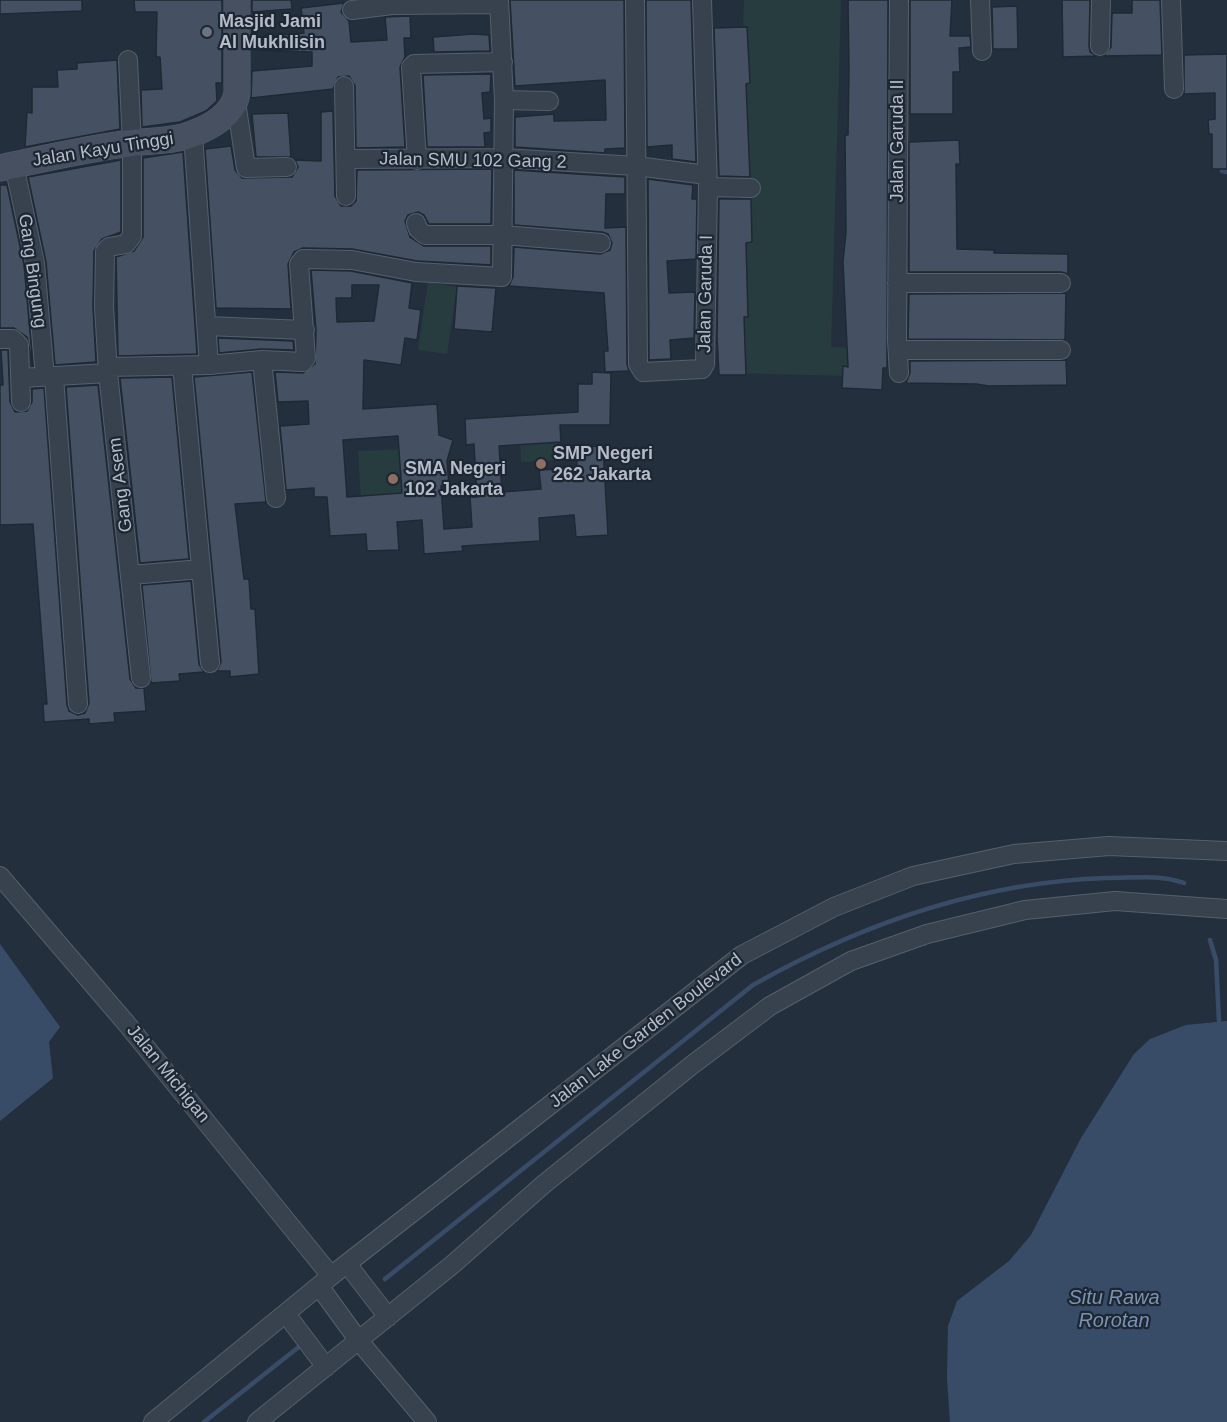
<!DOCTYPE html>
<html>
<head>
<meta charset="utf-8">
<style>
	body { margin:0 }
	canvas { display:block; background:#242f3e }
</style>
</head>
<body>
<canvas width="1227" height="1422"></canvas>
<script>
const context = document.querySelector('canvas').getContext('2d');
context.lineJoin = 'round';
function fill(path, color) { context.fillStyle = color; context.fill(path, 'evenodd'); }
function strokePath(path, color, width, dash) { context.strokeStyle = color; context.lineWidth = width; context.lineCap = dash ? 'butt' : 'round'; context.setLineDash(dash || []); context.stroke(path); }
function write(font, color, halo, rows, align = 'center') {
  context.font = font + ' Helvetica,sans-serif'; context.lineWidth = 4.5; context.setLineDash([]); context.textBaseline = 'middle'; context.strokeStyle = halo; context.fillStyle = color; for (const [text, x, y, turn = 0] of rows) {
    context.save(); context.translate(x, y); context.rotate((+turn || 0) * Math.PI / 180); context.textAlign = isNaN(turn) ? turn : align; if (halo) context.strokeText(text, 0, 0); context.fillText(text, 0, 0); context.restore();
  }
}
fill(new Path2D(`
	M744 0H841L831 347 882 349 881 377 734 373Z
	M428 282 457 287 447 354 418 350Z
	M557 439 558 460 521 462 520 442Z
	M404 449 407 497 361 500 358 451Z`), '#263c3f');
fill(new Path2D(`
	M0 944 60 1027 49 1042 53 1078 0 1121Z
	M1227 1021V1422H950L947 1379 948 1326 957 1301 1009 1261 1031 1235 1081 1138 1134 1054 1150 1039 1186 1025Z`), '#394c67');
strokePath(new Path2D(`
	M1222 171 1227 172
	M1210 940 1216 960 1219 1021
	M385 1279 753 985C863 923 980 882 1107 878 1134 878 1159 874 1184 883
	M204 1422 300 1346`), '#394c67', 4.5);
const building = new Path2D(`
	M0 0H82V11L0 14Z
	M134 0H222V83H216L217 101 206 111 180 122 142 127 141 90 162 89 160 57H156L157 12H135Z
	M252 0H291L292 9 252 12Z
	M510 0H624L625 148 605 149V153L515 147V117L554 114V121L606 120 605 80 515 86Z
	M646 0H691L696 162 672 159V145L647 147Z
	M848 0H888L887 368H883L882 390 842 388 843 366 848 367 843 262 846 232 845 135H848L849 69Z
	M910 0H952L950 36H970L971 47 959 48 960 72H953V114H910Z
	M1062 0H1090L1089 46 1090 52 1097 56 1063 57Z
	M1132 0H1160L1162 55 1104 56 1111 47 1112 13H1132Z
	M344 3 341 12 349 21 351 42 387 40 385 17 410 16 411 38H404L405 57 400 67 405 147 356 148 355 86 349 76 338 77 333 89 251 98 252 71 312 66V52L259 50V37L304 33 301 8Z
	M1017 6 1018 49H993L992 7Z
	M747 27 750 83 746 84 750 177 719 176 714 28Z
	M473 34 489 35 490 51 434 52 433 37Z
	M1227 54V169H1212V134H1209L1208 120 1215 119V93L1184 94V55Z
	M117 60 120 129 25 147 27 112 32 113V87H58L57 70 77 69V63Z
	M491 74 490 92 482 93 484 119 491 118V132L484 133 485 147H427L423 75Z
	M333 111 335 196 341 206H351L356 201 357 170 492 169 491 224H429L424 215 418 212 408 215 405 221 410 237 424 246H491V265L417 261 352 249 303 248 294 252 288 264 291 309 216 308 205 149 231 146 235 170 242 178 292 177 298 167 295 160 321 161V112Z
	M288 113 291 157H256L252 114Z
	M959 140 960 164H956L957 249 994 250V253L1068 254V274L1061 272H909V142Z
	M183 152 197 354 118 356 116 257 134 251 143 237V158Z
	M121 160V232L102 239 94 251 93 307 96 362 55 365 46 262 28 177Z
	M514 170 625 177V194H606L605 228 626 227 627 364 629 371 605 372 604 351H608L604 293 509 286 513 277 514 247 600 254 610 250 612 243 608 234 602 232 514 225Z
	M648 179 693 185 692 199H697L696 259 667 261 669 293 695 292 694 338 670 340 671 359 649 360Z
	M0 185H7L24 265 33 366 27 337 14 328H0Z
	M719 199H751L752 242 746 243 748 317H744L746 375H719L717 337Z
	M311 270 351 271 412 283 409 308 421 310 417 340 405 338 401 365 364 360 363 409 437 404 439 435 453 440 447 461 449 485 441 486 444 529 472 527 470 497H477L474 444 466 445 465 419 578 412V384H592V372L611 373 610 425H560L561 442 499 446 502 492 541 489 539 470 577 468 576 447 603 446 608 535 576 537 574 515 539 518 540 541 462 546 463 551 424 554 422 520 397 522 399 550 367 551 366 534 330 536 327 497H314V488L286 490 280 426 309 424 308 401 278 402 275 372 303 373 315 364 316 330ZM352 285H379L374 321 337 322 336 298H352ZM398 436 402 493 347 497 343 440Z
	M457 286 496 288 492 332 454 329Z
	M1066 293 1065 340 908 339 909 294Z
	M218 338 293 341 294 350 261 349 219 353Z
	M1 350H8L10 402 15 412 27 411 32 402V389L44 388 67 705 69 711 78 715 85 713 89 703 66 387 98 385 130 679 136 688H144L146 711 114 713 115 722 89 724V719L44 722 43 704H47L33 524 0 525V385H3Z
	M1066 360 1067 385 989 386 976 384 906 383 910 373V361Z
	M252 372 266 502 235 504 244 579H249L251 609H255L259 674 230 677V671H217L221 662 194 377Z
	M172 377 189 559 140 563 120 378Z
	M191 581 199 664 204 672 179 674 180 681 151 683 142 585Z`);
fill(building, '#455162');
strokePath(building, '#1f2835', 1.5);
const street = new Path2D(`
	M635 0 638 364 643 372 702 369 705 364 708 187 702 0
	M980 0 982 51
	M1171 0 1174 89
	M352 10 392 5 499 4
	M1100 46 1101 0
	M128 60 132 143V236L126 244 109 247 105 251 104 307 108 373 141 678
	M344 86 346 196
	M504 100 549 101
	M236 102 246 168 287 167
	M193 134 209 365
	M346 159 503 158 636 166 707 175
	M417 160 411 67 414 64 503 62
	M14 165 35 263 45 377
	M708 187 751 188
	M416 223 418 229 425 235H503L601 243
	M897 283H1061
	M207 326 305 330
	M0 339H13L19 345 21 402
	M898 350H1061
	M262 360 276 498
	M182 366 210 663
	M107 367 209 365 262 360 303 362 306 358 299 264 303 259 352 260 416 272 502 277 504 100 499 0
	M899 373 897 341 899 0
	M54 377 78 704
	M20 378 108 373
	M131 575 201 569
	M0 876 126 1023 331 1276
	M348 1265 388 1317
	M319 1286 359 1341 427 1422
	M286 1314 326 1367
	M153 1422 331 1276 742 955 834 907 913 876 1014 854 1109 846 1227 851
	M257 1422 452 1265 544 1184 692 1065 770 1006 851 961 927 934 1025 910 1115 901 1227 909`);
const secondary = new Path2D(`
	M0 168C43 159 88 148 132 143 153 140 172 142 192 134 211 127 234 114 237 93V0`);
strokePath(street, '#565f6c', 20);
strokePath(secondary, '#565f6c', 27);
strokePath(street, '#38414e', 18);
strokePath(secondary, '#465061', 26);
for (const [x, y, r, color] of [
	[207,32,6,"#6b7280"],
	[541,464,6,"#8d6e63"],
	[393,479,6,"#8d6e63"]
]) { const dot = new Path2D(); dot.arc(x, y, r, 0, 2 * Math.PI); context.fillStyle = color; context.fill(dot); strokePath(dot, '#1d2633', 2); }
write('bold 18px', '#b4bcc9', '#1d2633', [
	["Masjid Jami",219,22],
	["Al Mukhlisin",219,43],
	["SMP Negeri",553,454],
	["262 Jakarta",553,475],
	["SMA Negeri",405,469],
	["102 Jakarta",405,490]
], 'left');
write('18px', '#b4bcc9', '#1d2633', [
	["Jalan Garuda II",898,141,-90],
	["Jalan Kayu Tinggi",103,150,-9],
	["Jalan SMU 102 Gang 2",473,161,1],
	["Gang Bingung",32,271,82],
	["Jalan Garuda I",706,294,-89],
	["Gang Asem",121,485,-97],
	["Jalan Lake Garden Boulevard",646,1031,-38],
	["Jalan Michigan",168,1074,51]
]);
write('italic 20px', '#7c92b1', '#1d2633', [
	["Situ Rawa",1114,1298],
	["Rorotan",1114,1321]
]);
</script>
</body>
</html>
